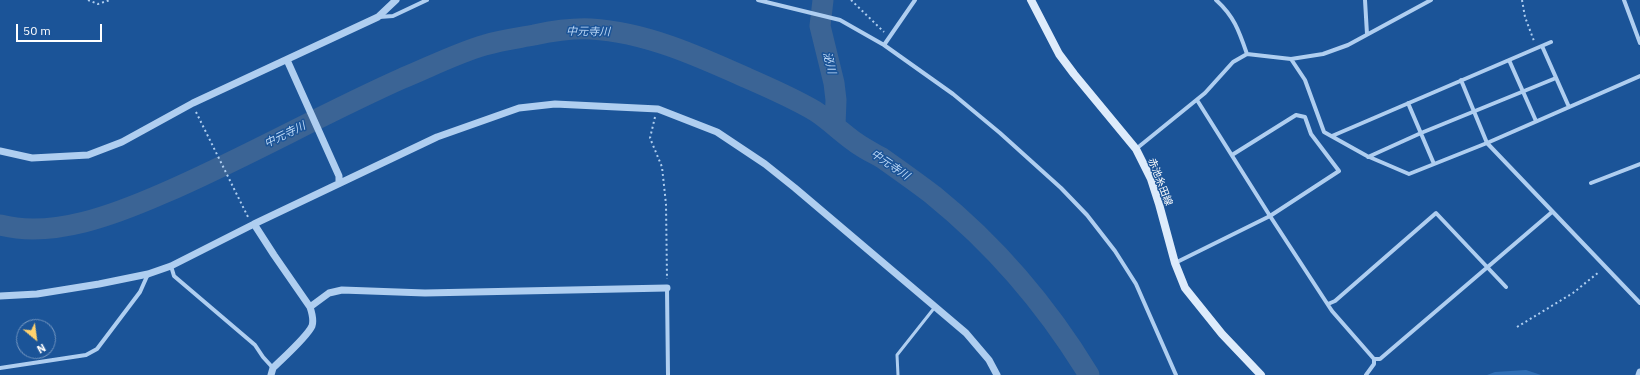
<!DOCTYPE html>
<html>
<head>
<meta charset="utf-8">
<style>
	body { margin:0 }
	#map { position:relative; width:1640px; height:375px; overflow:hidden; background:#1b5498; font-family:"IBM Plex Sans",sans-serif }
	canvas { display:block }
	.north { position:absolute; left:16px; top:319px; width:40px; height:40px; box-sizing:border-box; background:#1b5498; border:1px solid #7698c1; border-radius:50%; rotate:151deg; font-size:11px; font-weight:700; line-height:16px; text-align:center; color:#fff }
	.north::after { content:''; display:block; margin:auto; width:14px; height:18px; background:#ffd26e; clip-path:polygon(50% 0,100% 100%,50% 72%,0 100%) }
	.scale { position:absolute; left:16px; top:24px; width:86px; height:18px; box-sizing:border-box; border:2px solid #fff; border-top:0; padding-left:5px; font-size:12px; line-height:14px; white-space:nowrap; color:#fff; -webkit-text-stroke:3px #1b5498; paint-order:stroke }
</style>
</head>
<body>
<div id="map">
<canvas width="1640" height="375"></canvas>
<div class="north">N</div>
<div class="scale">50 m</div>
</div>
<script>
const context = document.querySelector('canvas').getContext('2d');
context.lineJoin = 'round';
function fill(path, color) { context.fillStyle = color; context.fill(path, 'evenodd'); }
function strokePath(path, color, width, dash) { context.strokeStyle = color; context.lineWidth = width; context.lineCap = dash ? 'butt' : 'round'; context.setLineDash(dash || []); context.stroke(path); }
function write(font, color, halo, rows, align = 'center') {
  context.font = font + ' "IBM Plex Sans","Noto Sans JP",sans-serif'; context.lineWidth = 3; context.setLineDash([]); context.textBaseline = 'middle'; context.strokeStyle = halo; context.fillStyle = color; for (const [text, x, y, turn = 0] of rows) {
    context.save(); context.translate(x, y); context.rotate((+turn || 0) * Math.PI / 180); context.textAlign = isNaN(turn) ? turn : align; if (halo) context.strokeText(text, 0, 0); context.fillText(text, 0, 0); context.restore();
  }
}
fill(new Path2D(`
	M1526 370 1541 375H1487L1495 372Z`), '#2f6eb5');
strokePath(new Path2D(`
	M823 0 820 26 834 83 836 100 835 126
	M0 225C53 239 116 214 164 193 245 158 322 114 403 78 430 67 457 53 485 45 501 40 518 38 534 35 553 31 572 28 591 29 645 32 698 56 747 78 770 88 793 98 815 111 829 120 841 132 855 142 863 148 873 153 882 158 899 170 916 182 933 195 996 246 1047 306 1089 375`), '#3b6495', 21);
strokePath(new Path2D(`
	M88 0 98 4 110 0
	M851 0 884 32
	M1522 0 1525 17 1534 41
	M196 112 248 217
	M655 117 650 138 662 167 666 204 667 279
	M1517 327 1573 293 1599 272`), '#afcef0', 2, [2, 3]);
strokePath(new Path2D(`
	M898 375 897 355 935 307`), '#afcef0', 3);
strokePath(new Path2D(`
	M758 0 840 20 884 45 953 94 1000 133 1061 188 1087 215 1115 251 1136 284 1176 375
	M1216 0C1234 16 1239 31 1247 54
	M1365 0 1367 34
	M1624 0 1640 43
	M379 17 393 16 427 0
	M884 45 915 0
	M1542 46 1569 107
	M1291 59 1305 80 1324 132 1367 156 1409 174 1487 143 1640 76
	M1509 60 1536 121
	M1461 80 1487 143 1640 303
	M1197 100 1270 216 1332 311 1374 359H1380L1552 212
	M1408 103 1434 164
	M1332 136 1551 42
	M1136 149 1205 93 1233 62 1247 54 1291 59 1323 54 1348 45 1431 0
	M1368 157 1421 133 1556 78
	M1591 183 1640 164
	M1175 263 1270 216 1339 171 1311 134 1305 117 1296 115 1232 155
	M171 266 174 276 255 345 263 357 273 368
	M667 288 668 375
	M1328 304 1335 301 1436 213 1506 287
	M0 368 86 355 97 349 140 292 148 274
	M1366 375 1374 364V359`), '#afcef0', 4);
strokePath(new Path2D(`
	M287 60 339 176V183
	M0 151 32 158 88 155 122 142 193 103 378 17 396 0
	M254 224 274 255 310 307C312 313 314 320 312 326 307 337 282 359 273 368L271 375
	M0 296 37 294 99 284 148 274 171 266 254 224 437 137 519 108 555 104 658 109 717 132 765 164 795 188 966 333 989 360 997 375
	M310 307 329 293 342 290 425 293 667 288
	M1639 375 1640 372`), '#afcef0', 7);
strokePath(new Path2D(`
	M1031 0 1059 54 1074 74 1136 149 1151 179 1159 204 1175 263 1185 288 1222 334 1261 375`), '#ddebfb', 8);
write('10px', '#fff', '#1b5498', [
	["赤池糸田線",1160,182,69]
]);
write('italic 11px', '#bcd8f7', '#1b5498', [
	["中元寺川",588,32,1],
	["泌川",829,63,76],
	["中元寺川",285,135,-26],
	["中元寺川",890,165,34]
]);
</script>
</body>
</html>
